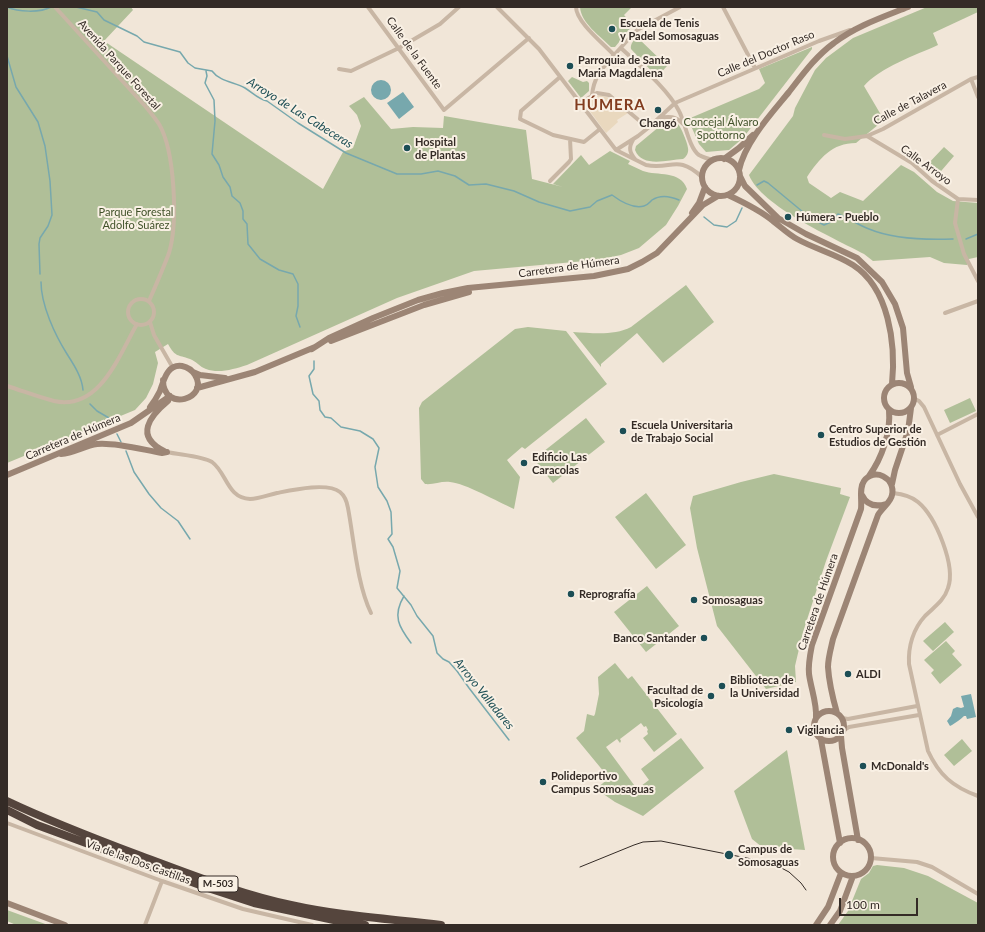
<!DOCTYPE html>
<html>
<head>
<meta charset="utf-8">
<style>
	body { margin:0 }
	#map { position:relative; width:985px; height:932px; overflow:hidden; background:#f1e6d8; font-family:Lato,sans-serif }
	canvas { display:block }
	.frame { position:absolute; inset:0; border:8px solid #342b26; pointer-events:none }
	.scale { position:absolute; left:839px; top:898px; width:79px; height:18px; box-sizing:border-box; border:2px solid #342b26; border-top:0; padding-left:5px; font-size:12px; line-height:14px; white-space:nowrap; color:#342b26; -webkit-text-stroke:3px #f9f0e4; paint-order:stroke }
</style>
</head>
<body>
<div id="map">
<canvas width="985" height="932"></canvas>
<div class="frame"></div>
<div class="scale">100 m</div>
</div>
<script>
const context = document.querySelector('canvas').getContext('2d');
context.lineJoin = 'round';
function fill(path, color) { context.fillStyle = color; context.fill(path, 'evenodd'); }
function strokePath(path, color, width, dash) { context.strokeStyle = color; context.lineWidth = width; context.lineCap = dash ? 'butt' : 'round'; context.setLineDash(dash || []); context.stroke(path); }
function write(font, color, halo, rows, align = 'center') {
  context.font = font + ' Lato,sans-serif'; context.lineWidth = 4; context.setLineDash([]); context.textBaseline = 'middle'; context.strokeStyle = halo; context.fillStyle = color; for (const [text, x, y, turn = 0] of rows) {
    context.save(); context.translate(x, y); context.rotate((+turn || 0) * Math.PI / 180); context.textAlign = isNaN(turn) ? turn : align; if (halo) context.strokeText(text, 0, 0); context.fillText(text, 0, 0); context.restore();
  }
}
fill(new Path2D(`
	M7 7H131L133 10 104 41 323 189 343 152 353 148 361 126 357 115 349 106 364 97 391 129 413 127 443 128 444 116 526 130 532 179 563 187 553 184 581 155 589 165 610 151 630 161 628 164C633 166 638 169 643 171 657 176 681 170 687 189L678 206 666 225 639 248 621 255 596 260 474 271 397 298 247 365C234 369 219 374 206 369 200 367 196 361 190 359 177 354 176 358 168 344L155 352 158 363 153 384 146 398 135 410 7 463Z
	M580 7H632L624 15 633 25 615 47H611C600 36 581 23 580 7Z
	M927 7H978V12L933 33 938 45C916 55 879 68 864 86L884 120 856 143C832 143 820 158 807 177L809 183 831 198 840 192 863 201 901 165 914 172 937 192 953 201 978 203V257L969 259 967 265 944 263 930 257 873 261 864 254C834 238 761 206 749 175L793 116 795 108 815 70 826 58 853 38Z
	M637 37 667 66 657 77 631 49C630 44 634 40 637 37Z
	M812 47V49L743 138 729 150 706 152 699 144 688 119 759 89 765 83 759 69Z
	M572 77 583 82 587 81 589 83V91L581 98 568 81Z
	M666 121C669 121 675 121 678 124 681 127 688 144 688 148 689 153 686 157 683 159 667 160 642 168 635 150L636 146Z
	M944 147 954 156 936 177 925 167Z
	M686 285 714 322 663 363 637 333 601 364V367L573 332C592 333 614 336 631 327Z
	M528 327 566 331 607 384 525 449 522 447 507 460 520 477 514 509C498 502 465 483 450 482 441 481 433 485 425 484L421 479 419 408 422 402 515 329Z
	M970 398 976 411 950 423 944 410Z
	M586 418 605 442 553 483 534 459Z
	M774 474 841 488 840 494 850 497 826 561 803 632 795 666 796 682 766 689 717 626 697 548 690 508 693 496 741 482Z
	M646 493 686 545 656 569 615 517Z
	M647 586 679 626 646 652 614 612Z
	M945 622 954 632 933 651 923 641Z
	M946 641 955 651 952 654 962 665 940 684 931 673 934 670 924 660Z
	M615 663 628 679 632 676 677 734 654 752 643 738 648 734 647 731 648 730 646 726 644 727 641 723 620 739 621 741 620 743 617 739 606 747 637 789 649 780 641 769 681 738 704 768 643 816 615 802 596 789 609 778 576 738 584 731 587 714 594 716 595 714 599 694 598 677Z
	M962 739 972 751 954 766 944 755Z
	M787 750 805 850 762 847 752 839 734 791Z
	M877 865 904 868 928 876 978 903V925H838L848 911 861 879 869 873 873 866Z
	M7 910 48 925H16L7 921Z`), '#b0bf98');
fill(new Path2D(`
	M599 95 610 98 628 113 617 120 618 122 606 133 589 110 591 100 596 96Z`), '#e9d8be');
fill(new Path2D(`
	M371 90a10 10 0 1 1 20 0a10 10 0 1 1-20 0Z
	M403 92 414 107 399 119 387 103Z
	M971 694 976 717 967 719 966 716H964C960 720 956 722 952 725L950 726 947 721 951 716 953 709 957 707 961 708 964 707 961 696Z`), '#77a8ad');
strokePath(new Path2D(`
	M7 7C18 12 40 13 51 7
	M76 7 97 12 104 20 137 36 144 42 180 52 188 63 195 68 212 71C220 82 235 82 245 88 253 93 258 99 267 101L298 123 346 153 397 174H421L438 171 455 176 469 185 486 184 514 191 539 202 570 211 590 207 597 201 612 195C620 201 633 209 644 206 648 205 649 203 652 200 661 194 670 196 679 200
	M7 56 16 87 38 122 45 146 50 181 52 215 48 226 40 238 39 244 40 274
	M206 71 207 76 205 83 214 100 215 121 212 154 219 165 223 177 230 187 232 196 240 203 243 211V219L247 224 248 244 260 259 279 270 293 274 298 284V306L296 316 300 327
	M757 185 764 181 768 183 809 217 824 225 833 221 838 214C849 218 858 225 869 229 893 239 927 240 953 239
	M704 217 714 225 727 227 736 221 742 208
	M966 239 978 234
	M41 282C41 305 55 335 67 354 74 365 82 377 83 390
	M314 361V369L309 376 313 394 319 401 320 410 325 417 331 418 341 427 360 431 373 439 379 448 375 467 378 487 387 501 391 512 392 534 388 539 393 547 400 571 397 588 411 605 417 616 433 636 437 653 443 659 449 662 457 671 469 688 509 740
	M90 404 97 411 109 418 110 421
	M117 434 121 442
	M126 451 134 472 149 494 161 508 178 521 190 539
	M404 596C392 616 399 627 411 643`), '#77a8ad', 1.5);
strokePath(new Path2D(`
	M55 7 146 107C150 112 155 118 159 124 175 151 178 223 169 253 163 269 156 285 149 301
	M368 7 444 110 529 38
	M497 7 539 49 616 150 646 165C672 170 677 154 702 177
	M576 7C576 22 604 44 614 55 602 69 594 76 592 95
	M723 7 755 68
	M621 48C639 65 668 89 679 111 685 122 689 148 699 155 704 158 709 159 714 160
	M614 55 637 30 680 7
	M339 69 351 71 399 48 440 24 459 7
	M560 77 521 111 520 119 553 135 584 142 600 129
	M971 79 978 97
	M582 105 587 99 597 93 609 95 648 128
	M659 118C669 116 676 116 683 124
	M824 135 845 139 867 136 883 129 971 79 978 77
	M867 136 912 163 932 181 958 199 978 200
	M633 140C628 148 630 153 635 159
	M616 150 638 136 648 128 675 103 819 41 850 30
	M550 181 569 162 571 159 570 139
	M958 199 955 223 964 254 978 281
	M128 312a13 13 0 1 1 26 0a13 13 0 1 1-26 0Z
	M945 313 978 301
	M150 322 154 335 173 368
	M7 386C23 391 38 397 54 401 100 411 119 355 137 324
	M915 399 919 401 924 407 960 484 978 517
	M937 435 978 414
	M167 452C180 455 202 456 212 462 227 473 227 498 250 499 259 499 268 495 277 493 292 490 327 482 340 492 345 496 347 502 348 508 354 540 357 584 371 613
	M893 493C902 494 911 496 918 502 936 517 956 566 948 588 944 601 934 607 925 616 913 629 908 647 909 664L928 751C939 775 953 787 978 796
	M842 718 848 719 917 706
	M844 730 849 727 919 715
	M7 823 162 881 243 909 312 925
	M871 858 917 862 932 867 978 894
	M145 925 162 881`), '#c8b6a4', 4);
strokePath(new Path2D(`
	M702 177a19 19 0 1 1 38 0a19 19 0 1 1-38 0Z
	M724 159 739 148 753 135
	M739 170C745 142 771 114 789 92 803 74 816 56 834 43 856 26 883 17 908 7
	M740 176 745 186 778 218 806 234 857 258 882 282 895 304 903 328 907 373 911 387
	M728 195C743 202 760 210 773 221 781 227 788 234 797 239 815 249 836 254 853 265 889 288 896 344 892 384
	M692 213 699 203 705 187
	M331 341 424 305 469 292
	M312 349 329 338 373 318 418 300 443 293 468 288 594 276 628 269 642 262 657 253 703 205 718 196
	M193 372 200 375 225 378
	M884 398a15 15 0 1 1 30 0a15 15 0 1 1-30 0Z
	M197 388 255 372 315 347
	M150 407C154 402 157 397 160 391 164 380 167 364 182 366 187 367 192 370 195 375 210 399 163 413 163 380
	M164 451C134 436 150 416 168 401
	M61 454C74 453 84 446 97 444 115 442 144 450 162 453L167 452
	M7 475 131 423 170 396
	M869 476C882 458 891 432 889 410
	M892 484 895 470 908 431 911 408
	M862 495C867 506 876 507 886 504
	M814 726a15 15 0 1 1 30 0a15 15 0 1 1-30 0Z
	M816 718C817 703 811 689 809 674 808 664 810 655 812 645L861 509C862 500 859 488 864 481 874 467 896 478 892 495 891 502 882 508 878 515L833 639C831 648 828 658 828 667 829 683 833 699 837 713
	M841 736 842 748 858 840
	M821 740 840 843
	M833 857a19 19 0 1 1 38 0a19 19 0 1 1-38 0Z
	M7 903 65 925
	M816 925 828 907 841 873
	M830 925 840 911 853 876`), '#9c8575', 6);
strokePath(new Path2D(`
	M7 801C51 822 96 839 141 856 190 874 239 894 291 905 340 916 391 919 441 925
	M7 810 37 825 208 888 254 903 334 920 365 925`), '#55453d', 8);
strokePath(new Path2D(`
	M580 867 634 845 643 842 661 841 772 863 789 872 801 883 806 890`), '#342b26', 1);
for (const [x, y, r, color] of [
	[612,29,4,"#1c4e55"],
	[570,66,4,"#1c4e55"],
	[658,110,4,"#1c4e55"],
	[407,148,4,"#1c4e55"],
	[788,217,4,"#1c4e55"],
	[623,431,4,"#1c4e55"],
	[821,435,4,"#1c4e55"],
	[524,463,4,"#1c4e55"],
	[571,594,4,"#1c4e55"],
	[694,600,4,"#1c4e55"],
	[704,638,4,"#1c4e55"],
	[848,674,4,"#1c4e55"],
	[722,686,4,"#1c4e55"],
	[711,696,4,"#1c4e55"],
	[789,730,4,"#1c4e55"],
	[863,766,4,"#1c4e55"],
	[543,782,4,"#1c4e55"],
	[729,855,5,"#1c4e55"]
]) { const dot = new Path2D(); dot.arc(x, y, r, 0, 2 * Math.PI); context.fillStyle = color; context.fill(dot); strokePath(dot, '#f9f0e4', 1.5); }
for (const [x, y, w] of [
	[218,884,40]
]) { const box = new Path2D(); box.roundRect(x - w / 2, y - 8, w, 16, 3); context.fillStyle = '#f9f0e4'; context.fill(box); strokePath(box, '#342b26', 1); }
write('bold 10px', '#342b26', null, [
	["M-503",218,884]
]);
write('bold 11px', '#342b26', '#f9f0e4', [
	["Escuela de Tenis",620,23],
	["y Padel Somosaguas",620,36],
	["Parroquia de Santa",578,60],
	["Maria Magdalena",578,73],
	["Changó",658,123,"center"],
	["Hospital",415,142],
	["de Plantas",415,155],
	["Húmera - Pueblo",796,217],
	["Escuela Universitaria",631,425],
	["de Trabajo Social",631,438],
	["Centro Superior de",829,429],
	["Estudios de Gestión",829,442],
	["Edificio Las",532,457],
	["Caracolas",532,470],
	["Reprografía",579,594],
	["Somosaguas",702,600],
	["Banco Santander",696,638,"right"],
	["ALDI",856,674],
	["Biblioteca de",730,680],
	["la Universidad",730,693],
	["Facultad de",703,690,"right"],
	["Psicología",703,703,"right"],
	["Vigilancia",797,730],
	["McDonald's",871,766],
	["Polideportivo",551,776],
	["Campus Somosaguas",551,789],
	["Campus de",738,849],
	["Somosaguas",738,862]
], 'left');
write('11px', '#342b26', '#f9f0e4', [
	["Calle de la Fuente",414,53,54],
	["Calle del Doctor Raso",766,54,-23],
	["Avenida Parque Forestal",119,65,48],
	["Calle de Talavera",910,103,-28],
	["Calle Arroyo",926,165,36],
	["Carretera de Húmera",569,267,-8],
	["Carretera de Húmera",73,437,-23],
	["Carretera de Húmera",818,602,-71],
	["Vía de las Dos Castillas",138,862,20]
]);
write('11px', '#41522a', '#f9f0e4', [
	["Concejal Álvaro",721,122],
	["Spottorno",721,135],
	["Parque Forestal",136,212],
	["Adolfo Suárez",136,225]
]);
write('italic 12px', '#1c4e55', '#f9f0e4', [
	["Arroyo de Las Cabeceras",300,113,32],
	["Arroyo Valladares",484,694,51]
]);
context.letterSpacing = '1px';
write('bold 15px', '#823c1f', '#f9f0e4', [
	["HÚMERA",610,105]
]);
context.letterSpacing = '0px';
</script>
</body>
</html>
